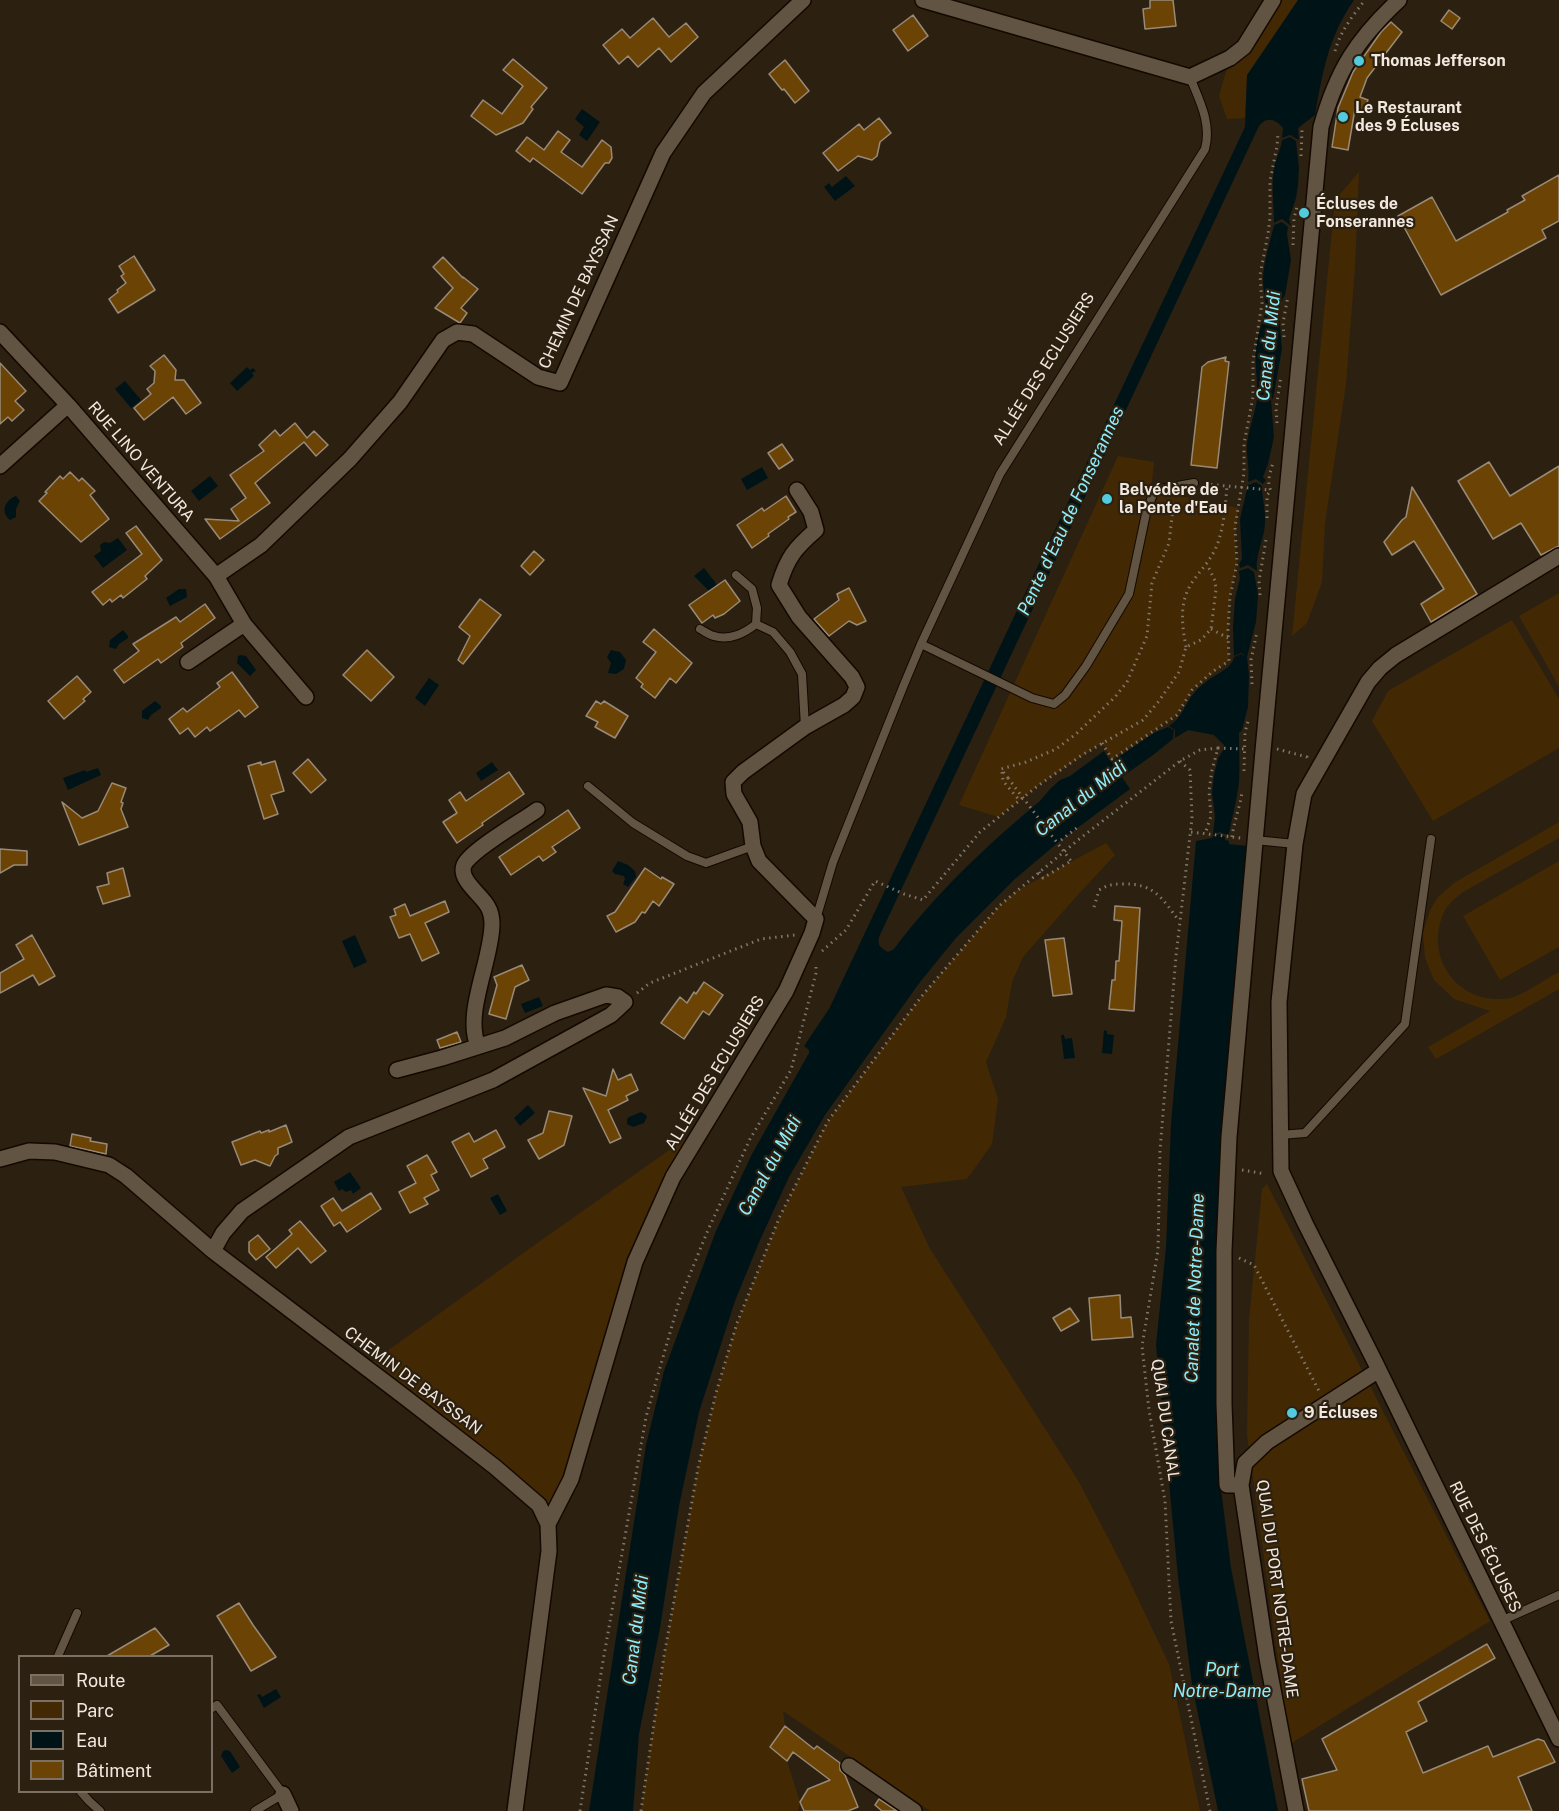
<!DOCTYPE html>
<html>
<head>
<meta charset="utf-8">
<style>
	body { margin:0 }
	#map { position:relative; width:1559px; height:1811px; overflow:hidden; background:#2c2011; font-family:"Public Sans",sans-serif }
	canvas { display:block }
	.legend { position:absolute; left:18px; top:1655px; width:195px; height:138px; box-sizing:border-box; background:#2c2011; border:2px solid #7b7063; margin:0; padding:8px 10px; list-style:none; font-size:18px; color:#f1e8df }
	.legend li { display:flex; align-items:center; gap:12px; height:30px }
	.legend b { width:30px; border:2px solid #7b7063 }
</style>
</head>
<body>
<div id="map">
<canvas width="1559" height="1811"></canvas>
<ul class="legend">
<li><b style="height:8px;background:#625443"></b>Route</li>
<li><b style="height:16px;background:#422904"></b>Parc</li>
<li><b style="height:16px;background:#001418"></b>Eau</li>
<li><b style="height:16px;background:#6b4405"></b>Bâtiment</li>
</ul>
</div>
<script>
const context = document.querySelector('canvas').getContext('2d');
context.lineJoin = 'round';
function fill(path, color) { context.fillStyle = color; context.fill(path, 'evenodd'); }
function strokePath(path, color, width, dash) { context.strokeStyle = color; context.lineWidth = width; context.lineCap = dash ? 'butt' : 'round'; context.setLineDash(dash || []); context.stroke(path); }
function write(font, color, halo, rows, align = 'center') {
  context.font = font + ' "Public Sans",sans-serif'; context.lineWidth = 4.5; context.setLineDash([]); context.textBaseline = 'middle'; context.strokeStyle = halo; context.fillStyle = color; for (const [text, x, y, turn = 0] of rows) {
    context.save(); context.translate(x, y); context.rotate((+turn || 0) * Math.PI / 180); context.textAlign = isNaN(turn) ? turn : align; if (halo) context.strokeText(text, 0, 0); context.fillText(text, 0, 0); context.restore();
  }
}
fill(new Path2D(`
	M1273 0H1298L1247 78 1245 118 1227 119 1219 96 1230 58Z
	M1359 172 1355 267 1346 384 1325 523 1322 582 1307 623 1292 636 1335 200Z
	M1118 456 1154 462 1152 482 1149 489 1238 508 1235 539 1237 563 1230 597 1228 638 1229 661 1192 690 1177 715 1112 759 1102 743 1039 785 998 817 959 805Z
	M1559 593V687L1519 616Z
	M1512 620 1559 699V748L1433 821 1372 721 1388 691Z
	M1559 822V838L1463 892C1456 898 1448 904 1444 912 1423 959 1460 1007 1510 998 1522 996 1547 978 1559 972V989L1436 1059 1428 1047 1490 1011 1454 999 1434 980 1425 958 1423 933 1430 910 1438 897 1454 883Z
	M1106 843 1115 855 1074 899 1023 957 1012 982 1006 1017 986 1062 998 1099 992 1144 967 1179 901 1187 929 1247 1079 1482 1121 1563 1169 1664 1200 1811H930L783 1711 785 1726 770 1747 787 1761 800 1802 798 1811H641L664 1656 698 1468 716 1393 737 1323 780 1216 828 1121 921 997 999 906 1016 891Z
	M1559 861V947L1500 980 1463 916Z
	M695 1132 635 1262 571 1479 548 1524 539 1505 365 1367 543 1239Z
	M1267 1184 1490 1621 1290 1744 1247 1435 1249 1320 1262 1189Z`), '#422904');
fill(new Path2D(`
	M1298 0H1354C1328 38 1323 71 1315 115L1298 128 1299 140 1290 135 1282 138 1283 128C1275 118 1265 116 1258 128L879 937C877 946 881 948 888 952L894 949C936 893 987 845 1040 801L1050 789 1060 780 1070 776 1104 751 1111 762 1154 733 1168 727 1174 730 1173 739 1153 755 1122 777 1130 789 1061 840 1015 879 956 938 920 982 825 1115 789 1177 760 1240 735 1301 699 1412 679 1506 660 1628 639 1734 633 1811H589L646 1445 664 1371 716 1231 752 1154 809 1053V1050L804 1046 829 1009 1245 127 1247 75Z
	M582 109 600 122 587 141 579 135 584 127 575 119Z
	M1290 137 1296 141 1299 168 1298 185 1296 198 1289 219 1291 226 1282 219 1274 223C1274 204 1271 187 1274 168 1276 158 1281 149 1282 140Z
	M846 176 855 186 835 201 824 187 829 183 832 187Z
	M1282 222 1288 227 1287 234 1291 260 1285 295 1280 304 1279 315 1282 349 1273 399 1265 394 1256 397C1259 381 1254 365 1256 348 1257 336 1261 326 1265 314L1272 310 1265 313C1266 301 1263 290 1263 278 1264 260 1270 243 1274 225Z
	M247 367 250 370 253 368 256 371 252 373 254 376 237 391 230 383Z
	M125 381 141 400 131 408 115 389Z
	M1264 396 1271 400 1274 437 1268 464 1263 477 1266 480 1263 484 1256 479 1248 482C1250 470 1246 456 1247 443 1249 428 1255 414 1257 399Z
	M762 467 768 478 747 490 741 479Z
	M210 476 218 486 199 501 191 491Z
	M1256 482 1262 486C1262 498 1266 511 1265 524 1264 540 1255 555 1257 571L1248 565 1240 568 1239 564 1242 559 1240 519 1248 485Z
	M16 496 20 501 16 509V517L10 520C0 512 5 500 16 496Z
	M118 538 127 550 103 568 94 556 101 551 100 545 104 542 110 543Z
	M704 568 715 582 719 592 714 596 694 576Z
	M1248 568 1254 572 1258 595 1257 609 1256 622 1247 657 1241 653 1234 656 1233 627 1235 599 1240 578 1239 571Z
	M179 589H186L187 597 170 606 166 598Z
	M123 630 128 636V638L119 644 116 649 109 647 110 640Z
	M611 650 620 652 626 660 624 669 616 674 608 673 611 663 607 657Z
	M1241 654 1247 657 1249 675 1248 707 1242 730 1239 733C1239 749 1240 765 1239 782 1237 800 1232 817 1229 834H1224L1220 832 1213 835 1215 816 1212 793 1214 775 1218 758 1224 749V745L1214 735 1188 730 1175 738V730L1169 726C1184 716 1184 704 1195 692 1198 688 1202 685 1206 682 1215 674 1232 669 1234 657Z
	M240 655 246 656 256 670 250 676 237 663 238 656Z
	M429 678 439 685 425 706 415 698Z
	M155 701 161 706V708L151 715 148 720 142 718V711Z
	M492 762 498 770 481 781 476 773Z
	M98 768 101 775 68 790 63 778 85 770 86 772Z
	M1220 834 1225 837V840L1229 841V844L1247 846 1222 1134 1215 1274 1216 1406 1221 1489 1231 1568 1278 1811H1218L1192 1685 1178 1577 1156 1345 1166 1247 1171 1124 1196 841 1212 838 1213 836Z
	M618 861 628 865 635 871 636 877 628 887 623 884 625 879 624 876 615 874 612 871Z
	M355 935 367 962 354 968 342 941Z
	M539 997 543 1006 525 1013 521 1004Z
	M1104 1030 1107 1031V1034L1114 1035 1112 1054 1102 1053Z
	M1061 1035H1064L1065 1039 1072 1038 1075 1058 1064 1059Z
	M528 1105 535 1113 520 1126 514 1118Z
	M641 1112 646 1115 647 1117 644 1123 633 1127 627 1124V1119L629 1117Z
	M350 1172 361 1188 353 1194 351 1190 346 1192 342 1189 339 1191 334 1182Z
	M498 1194 507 1211 500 1215 490 1198Z
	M276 1689 281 1697 264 1708 257 1695 260 1694 262 1697Z
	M226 1750 230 1751 240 1767 232 1773 221 1756 223 1751Z`), '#001418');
const building = new Path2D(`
	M1150 0H1173L1176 26 1145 29 1143 9 1150 8Z
	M1449 10 1460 18 1452 29 1441 21Z
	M913 15 928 36 908 51 893 30Z
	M653 18 669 37 686 23 698 37 671 62 659 48 638 67 628 56 619 64 603 45 622 29 630 38Z
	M1391 22 1402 32 1367 78 1360 97 1368 100 1364 111 1355 109 1348 150 1332 147 1338 108 1353 72 1381 32Z
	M513 59 547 88 531 107 533 109 523 123 496 135 471 116 483 100 502 114 523 86 503 70Z
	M785 60 809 91 795 103 784 89 782 90 769 74Z
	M879 118 891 133 880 142 877 156 872 160 858 156 838 171 823 153 859 124 864 130Z
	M558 131 570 140 561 152 582 167 602 140 611 147 612 158 609 163H605L582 194 533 158 530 162 516 151 527 137 544 150Z
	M1559 175V221L1542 230 1546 238 1441 295 1398 216 1432 197 1456 241 1508 212 1507 210 1525 200 1522 196Z
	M134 256 155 290 118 313 109 299 118 292 117 290 126 283 121 276 124 274 119 266Z
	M443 257 463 278V277L478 289 461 308 467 313 460 323 435 308 453 288 433 267Z
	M164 355 176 370 175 380H184L201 403 186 414 173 397 144 420 134 408 151 394 147 389 154 383 155 371 150 366Z
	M1226 357 1225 361 1229 362 1217 468 1191 465 1202 367 1208 362Z
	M0 363 26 391 15 401 24 410 12 421 8 417 0 424Z
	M295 423 307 438 314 431 328 445 316 456 304 442 255 483 270 503 220 539 205 519 239 521 231 509 246 498 230 475 264 451 259 445 275 430 280 436Z
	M782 444 793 460 779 469 768 453Z
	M1489 462 1510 496 1559 466V546L1541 555 1521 523 1493 539 1458 481Z
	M70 472 79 481 82 478 95 491 90 495 109 519 81 542 39 501 47 493 45 492 60 476 63 479Z
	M1412 487 1477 594 1431 622 1421 604 1444 589 1414 541 1392 555 1384 542 1402 520 1406 517Z
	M786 496 796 512 788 517 789 519 768 534 769 536 752 548 737 525 762 508 764 511Z
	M136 526 162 560 145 576 147 579 123 598 121 595 112 602 110 599 103 605 92 592 142 554 126 533Z
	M534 551 544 560 530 575 521 566Z
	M725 580 740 601 724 614 715 618 713 615 702 623 689 605Z
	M849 588 866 621 857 625 849 621 829 636 814 619 839 600 837 594Z
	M480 599 501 615 463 664 458 660 470 636 459 627Z
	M205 604 215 618 181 643 183 647 161 663 158 659 124 683 114 670 139 651 133 644 176 617 180 622Z
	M654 629 692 663 676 683 670 678 655 698 641 687 643 684 636 678 656 652 643 642Z
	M367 650 394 677 371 701 343 675Z
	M232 672 258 707 245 717 239 710 210 731 207 727 195 737 188 728 180 734 169 719 183 708 187 712 220 687 217 683Z
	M77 676 91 692 83 699 85 701 64 719 48 701Z
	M596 701 601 704 604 701 628 716 615 738 595 727 598 722 586 716Z
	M308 759 326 780 311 793 293 773Z
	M275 761 284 791 271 795 278 814 264 819 248 766 261 762V765Z
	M509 772 524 794 482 823 483 825 457 843 443 822 457 813 449 800 460 792 466 801Z
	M112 783 126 788 121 802 123 803 121 809 128 827 79 845 62 802 82 818 98 811Z
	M568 810 580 828 552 847 556 852 543 861 539 856 511 875 499 857Z
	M0 849 27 851V865H14L0 873Z
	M123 868 130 896 103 904 97 887 109 884 107 873Z
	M645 868 661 879 662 877 674 884 659 906 653 901 645 913 642 912 635 922 616 932 607 916 615 912Z
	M445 901 449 912 425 923 439 953 422 961 410 934 399 938 390 917 396 915 394 909 405 904 410 916Z
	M1115 906 1140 908 1134 1011 1109 1009 1112 980H1115L1116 961H1119L1122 921 1114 920Z
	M32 935 55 976 39 985 33 975 0 993V973L24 959 16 945Z
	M1064 938 1072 994 1053 996 1045 940Z
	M522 965 529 980 515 987 506 1019 489 1014 497 985 494 977Z
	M704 982 723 995 709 1015 703 1011 684 1039 661 1023 680 997 687 1003 694 992 696 994Z
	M457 1032 461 1042 440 1048 437 1040Z
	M613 1069 618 1080 631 1074 638 1090 626 1096 628 1100 608 1110 621 1138 610 1143 583 1088 606 1096Z
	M549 1111 572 1116 564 1145 539 1159 528 1140 543 1133Z
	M286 1125 292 1142 278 1148V1154L275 1156 270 1166 255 1160 241 1165 232 1142 260 1131 261 1133 269 1130V1132Z
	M496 1130 505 1147 483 1159 488 1168 471 1177 452 1142 469 1133 474 1142Z
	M72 1134 91 1138 90 1141 107 1144 106 1154 70 1146Z
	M427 1155 437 1172 431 1175 439 1190 424 1198 428 1204 410 1213 399 1192 416 1183 407 1166Z
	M371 1193 381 1209 347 1232 340 1222 334 1226 321 1206 333 1198 342 1211Z
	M300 1221 326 1251 311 1263 298 1248 276 1268 266 1257 292 1234 289 1230Z
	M258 1235 270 1249 256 1260 249 1252V1242Z
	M1120 1295 1121 1318 1131 1317 1133 1337 1092 1340 1089 1298Z
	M1070 1308 1079 1321 1061 1331 1053 1318Z
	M239 1603 253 1625 276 1657 251 1671 217 1616Z
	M155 1628 169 1645 150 1656H107Z
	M1487 1644 1495 1658 1418 1702 1427 1721 1406 1732 1423 1773 1488 1746 1493 1757 1538 1739 1544 1741 1555 1762 1518 1777 1532 1811H1309L1302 1779 1337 1770 1322 1739Z
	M785 1726 814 1749 817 1746 840 1763V1770L845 1775 858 1807 848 1811H804L800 1802 808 1789 830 1780 793 1752 787 1761 770 1747Z
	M879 1799 897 1811H882L875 1805Z`);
fill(building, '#6b4405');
strokePath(building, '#998a78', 1.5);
const lane = new Path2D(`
	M736 575 752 589 757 608 756 624
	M700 629C704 631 709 635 714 636 729 641 745 633 756 624L773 632 790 652 802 674 805 727
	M921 644 1032 698 1054 704 1065 695 1086 666 1129 594 1147 509 1155 490 1194 483
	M588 786 633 823 687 856 706 863 753 846
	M1255 840 1295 844
	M816 919 833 862 903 687 921 644 1000 474 1205 149C1212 123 1199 100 1190 77
	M1280 1135 1305 1133 1405 1024 1431 839
	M1501 1621 1559 1595
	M58 1656 77 1613
	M212 1708 217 1705 283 1794 255 1811
	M81 1792 89 1801 100 1811`);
const street = new Path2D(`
	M923 0 1190 77 1230 58 1244 47 1273 0
	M0 332 68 405 216 576 244 624 306 697
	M0 466 68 405
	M1559 556 1396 655 1380 668 1368 682 1304 794 1295 844 1279 1002 1281 1171 1305 1223 1375 1362 1559 1739
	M216 576 261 545 350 459 400 402 443 340 457 332 473 334 538 377 560 383 663 153 704 93 803 0
	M188 662 244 624
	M478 1046C464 1013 491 962 492 925 492 920 491 912 488 907 482 895 458 880 464 865 471 850 522 821 537 810
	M0 1159 29 1151 55 1152 109 1165 126 1176 213 1251 406 1398 495 1467 539 1505 548 1524 549 1551 515 1811
	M213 1251 223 1233 242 1211 349 1137 493 1080 611 1015 625 1002 618 997 606 995 555 1013 505 1038 442 1058 397 1070
	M1241 1485H1227L1224 1404V1251L1229 1137 1263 751 1321 127C1337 71 1356 40 1399 0
	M548 1524 571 1479 635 1262 673 1177 786 991 812 933 816 919 759 861 753 846 750 822 734 794 733 782 743 772 805 727 844 705 853 697 857 687 852 677 799 617 779 585C787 558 795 548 816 530L811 512 797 490
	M849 1766 914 1811
	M283 1794 291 1811
	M1296 1811 1267 1658 1241 1485 1245 1463 1267 1442 1379 1370`);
strokePath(lane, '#140900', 10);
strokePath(street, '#140900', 18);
strokePath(new Path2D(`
	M1335 51C1340 32 1353 15 1365 0
	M1301 156 1302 130 1305 128
	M1293 245 1294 218 1297 207
	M1284 337 1283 323 1288 296
	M1277 423 1276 409 1281 376
	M1205 484 1270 490
	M1267 518V495L1271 491C1266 481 1271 472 1273 462
	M1260 595 1259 581 1266 540
	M1211 629 1228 638
	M1186 647C1182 625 1179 604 1191 584 1199 572 1208 563 1215 550 1224 530 1225 508 1227 486
	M1252 684 1251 660 1257 632
	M1102 743 1112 759 1177 715 1192 690 1212 672 1229 661 1228 630 1230 597 1237 563 1235 527 1244 473V444L1253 397V361L1262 303 1260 275 1268 234 1270 218V181L1277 146 1278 134
	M1218 748 1246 749
	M1277 749 1307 757V758
	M1180 761 1190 770 1192 818 1176 956 1160 1150 1158 1250 1142 1346 1149 1410 1165 1501 1171 1621 1210 1811
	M1244 771 1245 732 1249 718
	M1002 772 1003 781 1020 801
	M1008 778 1001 769 1026 762 1056 749 1076 734 1115 697 1127 682 1147 636 1152 583 1169 543 1174 499
	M1191 832 1241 838
	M1232 837C1234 821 1240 807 1242 792
	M1061 840 1078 827
	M1039 872 1043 878 1071 861
	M1094 907 1099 890C1108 885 1112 884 1122 884 1154 883 1162 898 1179 921
	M822 951 846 930 875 881 904 894 923 900 980 832 1039 785 1082 755 1143 720 1159 701 1179 672 1186 647 1201 640 1211 629 1216 590 1215 581 1207 564
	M637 993 650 983 761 939 795 935
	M1242 1170 1265 1174
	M1239 1258 1254 1265 1319 1391
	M580 1811 602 1667 646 1417 679 1301 708 1230 750 1139 791 1070 816 973V965
	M641 1811 664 1656 698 1468 716 1393 737 1323 780 1216 828 1121 921 997 999 906 1078 840 1180 761 1200 750 1218 748 1212 770 1209 791 1211 816 1205 834`), '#82776b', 3, [1.5, 4.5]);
strokePath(lane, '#625443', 8);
strokePath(street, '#625443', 15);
strokePath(new Path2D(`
	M1008 778 1071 861`), '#82776b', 3, [1.5, 4.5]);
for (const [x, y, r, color] of [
	[1359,61,6,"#53cbdc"],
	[1343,117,6,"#53cbdc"],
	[1304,213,6,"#53cbdc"],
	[1107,499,6,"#53cbdc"],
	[1292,1413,6,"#53cbdc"]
]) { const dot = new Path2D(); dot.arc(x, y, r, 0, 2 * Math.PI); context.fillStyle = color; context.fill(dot); strokePath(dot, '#2c2011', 2); }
write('bold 16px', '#f1e8df', '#2c2011', [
	["Thomas Jefferson",1371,61],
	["Le Restaurant",1355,108],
	["des 9 Écluses",1355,126],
	["Écluses de",1316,204],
	["Fonserannes",1316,222],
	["Belvédère de",1119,490],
	["la Pente d'Eau",1119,508],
	["9 Écluses",1304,1413]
], 'left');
write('16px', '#f1e8df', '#2c2011', [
	["CHEMIN DE BAYSSAN",579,292,-65],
	["ALLÉE DES ECLUSIERS",1044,369,-58],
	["RUE LINO VENTURA",141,462,49],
	["ALLÉE DES ECLUSIERS",715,1073,-59],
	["CHEMIN DE BAYSSAN",413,1381,37],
	["QUAI DU CANAL",1165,1420,82],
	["RUE DES ÉCLUSES",1485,1547,64],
	["QUAI DU PORT NOTRE-DAME",1277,1589,82]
]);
write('italic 18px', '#8ceefd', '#2c2011', [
	["Canal du Midi",1269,346,-84],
	["Pente d'Eau de Fonserannes",1071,511,-65],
	["Canal du Midi",1081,799,-38],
	["Canal du Midi",770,1166,-61],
	["Canalet de Notre-Dame",1195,1288,-88],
	["Canal du Midi",636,1630,-83],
	["Port",1222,1670],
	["Notre-Dame",1222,1691]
]);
</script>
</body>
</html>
